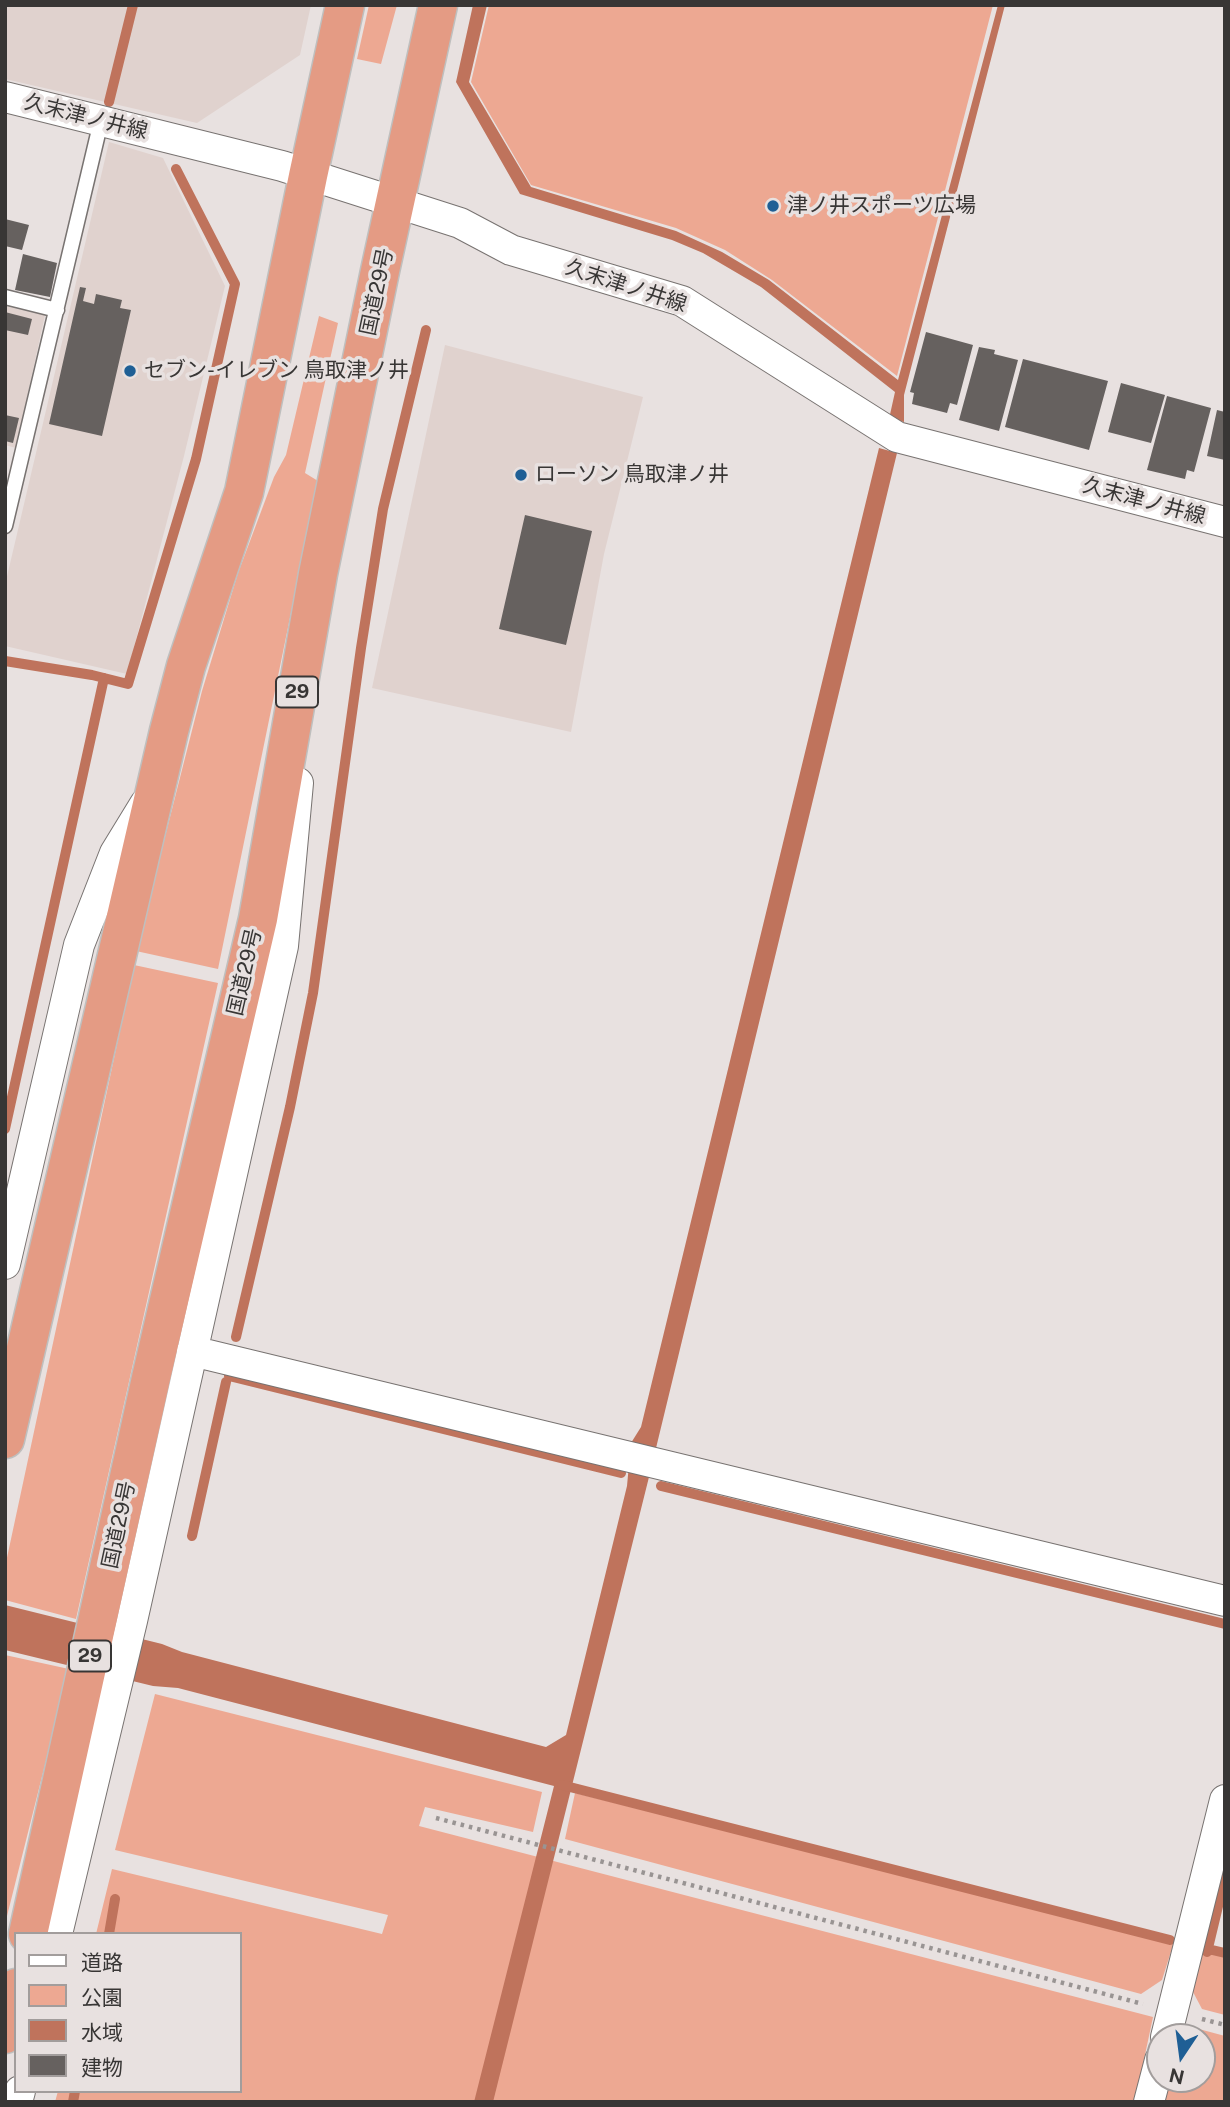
<!DOCTYPE html>
<html>
<head>
<meta charset="utf-8">
<style>
	body { margin:0 }
	#map { position:relative; width:1230px; height:2107px; overflow:hidden; background:#e8e1e0; font-family:"Public Sans","Noto Sans JP",sans-serif }
	canvas { display:block }
	.frame { position:absolute; inset:0; border:7px solid #383635; pointer-events:none }
	.legend { position:absolute; left:14px; top:1932px; width:228px; height:161px; box-sizing:border-box; background:#e8e1e0; border:2px solid #a29d9c; margin:0; padding:9px 12px; list-style:none; font-size:21px; color:#383635 }
	.legend li { display:flex; align-items:center; gap:14px; height:35px }
	.legend b { width:35px; border:2px solid #a29d9c }
	.north { position:absolute; left:1146px; top:2023px; width:70px; height:70px; box-sizing:border-box; background:#e8e1e0; border:2px solid #a29d9c; border-radius:50%; rotate:193deg; font-size:19px; font-weight:700; line-height:28px; text-align:center; color:#383635 }
	.north::after { content:''; display:block; margin:auto; width:24px; height:32px; background:#1f5f95; clip-path:polygon(50% 0,100% 100%,50% 72%,0 100%) }
</style>
</head>
<body>
<div id="map">
<canvas width="1230" height="2107"></canvas>
<div class="frame"></div>
<ul class="legend">
<li><b style="height:9px;background:#fff"></b>道路</li>
<li><b style="height:19px;background:#eda892"></b>公園</li>
<li><b style="height:19px;background:#bf735c"></b>水域</li>
<li><b style="height:19px;background:#66615f"></b>建物</li>
</ul>
<div class="north">N</div>
</div>
<script>
const context = document.querySelector('canvas').getContext('2d');
context.lineJoin = 'round';
function fill(path, color) { context.fillStyle = color; context.fill(path, 'evenodd'); }
function strokePath(path, color, width, dash) { context.strokeStyle = color; context.lineWidth = width; context.lineCap = dash ? 'butt' : 'round'; context.setLineDash(dash || []); context.stroke(path); }
function write(font, color, halo, rows, align = 'center') {
  context.font = font + ' "Public Sans","Noto Sans JP",sans-serif'; context.lineWidth = 7; context.setLineDash([]); context.textBaseline = 'middle'; context.strokeStyle = halo; context.fillStyle = color; for (const [text, x, y, turn = 0] of rows) {
    context.save(); context.translate(x, y); context.rotate((+turn || 0) * Math.PI / 180); context.textAlign = isNaN(turn) ? turn : align; if (halo) context.strokeText(text, 0, 0); context.fillText(text, 0, 0); context.restore();
  }
}
fill(new Path2D(`
	M5 5H311L300 55 197 123 5 79Z
	M109 142 163 158 225 286 184 456 127 674 5 646V585Z
	M5 306 45 315 16 448 5 445Z
	M445 345 643 397 604 554 571 732 372 688Z`), '#e0d2ce');
fill(new Path2D(`
	M369 5H397L381 64 357 59Z
	M489 5H993L897 376 772 280 725 250 676 228 531 185 471 82Z
	M319 316 338 323 305 473 318 481 218 969 136 951 202 691 238 573 274 477 286 455Z
	M134 965 218 983 76 1619 5 1600V1567Z
	M5 1655 69 1669 5 1924Z
	M155 1694 542 1792 533 1832 425 1807 419 1826 1153 2017 1135 2102H55L58 2091H240V1934H96L112 1869 382 1934 388 1915 115 1850Z
	M575 1793 1174 1942 1162 1980 1141 1994 565 1839Z
	M1200 1949 1225 1955V2015L1202 2009 1193 1992Z
	M1184 2025 1225 2036V2102H1162L1169 2079H1202V2037H1181Z`), '#eda892');
fill(new Path2D(`
	M473 5H487L469 82 531 187 676 231 722 252 769 280 898 380 998 5H1005L904 395V422L889 419 895 392 761 287 703 253 672 240 520 194 456 82Z
	M879 448 897 453 649 1477 493 2102H474L554 1786 178 1688 153 1686 5 1650V1605L162 1644 182 1652 546 1747 566 1735 627 1486 631 1443 641 1427Z`), '#bf735c');
strokePath(new Path2D(`
	M109 102 133 5
	M5 661 92 675 128 684 196 459 235 284 176 169
	M5 1129 104 678
	M236 1337 290 1107 313 993 361 648 383 509 426 330
	M229 1376 621 1473
	M661 1486 1225 1624
	M192 1536 226 1382
	M562 1785 1170 1940
	M109 1934 115 1899
	M1208 1949 1225 1953
	M1207 1952 1225 1877
	M73 2102 75 2091`), '#bf735c', 10);
fill(new Path2D(`
	M5 219 29 225 22 250 5 246Z
	M23 254 57 263 50 297 15 290Z
	M80 287 86 288 83 301 94 304 96 294 122 300 120 308 131 310 102 436 49 424Z
	M5 312 32 319 28 335 5 330Z
	M926 332 973 345 957 405 950 403 947 413 912 404 914 393 910 392Z
	M979 347 995 350 994 354 1018 360 999 431 959 420Z
	M1023 359 1108 381 1089 450 1005 427Z
	M1121 383 1165 395 1151 443 1108 432Z
	M1167 396 1211 408 1194 472 1187 470 1185 479 1147 470Z
	M1217 410 1225 412V460L1207 456Z
	M5 415 19 418 13 443 5 441Z
	M525 515 592 531 566 645 499 629Z`), '#66615f');
const service = new Path2D(`
	M5 297 57 310
	M5 526 101 121`);
const minor = new Path2D(`
	M5 97 282 166 460 223 511 250 682 301 897 437 1225 522
	M5 1264 79 945 115 853 145 804
	M192 1351 1225 1601
	M57 1934 132 1621 283 946 298 783
	M1166 2037 1225 1800
	M17 2102 20 2091
	M1149 2102 1160 2060`);
const trunk = new Path2D(`
	M5 1439 169 731 186 666 244 492 308 176 345 5
	M28 1934 151 1378 258 919 318 574 380 271 438 5
	M5 2034 16 1988`);
strokePath(service, '#787371', 17);
strokePath(minor, '#787371', 32);
strokePath(trunk, '#bfbfbe', 41);
strokePath(new Path2D(`
	M436 1818 1143 2004
	M1202 2019 1225 2025`), '#999493', 4.5, [3.5, 5]);
strokePath(service, '#fff', 14);
strokePath(minor, '#fff', 30);
strokePath(trunk, '#e49b84', 38);
for (const [x, y, r, color] of [
	[773,206,7,"#1f5f95"],
	[130,371,7,"#1f5f95"],
	[521,475,7,"#1f5f95"]
]) { const dot = new Path2D(); dot.arc(x, y, r, 0, 2 * Math.PI); context.fillStyle = color; context.fill(dot); strokePath(dot, '#e8e1e0', 2.5); }
for (const [x, y, w] of [
	[297,692,42],
	[90,1656,42]
]) { const box = new Path2D(); box.roundRect(x - w / 2, y - 15.5, w, 31, 5); context.fillStyle = '#e8e1e0'; context.fill(box); strokePath(box, '#383635', 2); }
write('bold 19px', '#383635', null, [
	["29",297,692],
	["29",90,1656]
]);
write('21px', '#383635', '#e8e1e0', [
	["久末津ノ井線",86,117,14],
	["久末津ノ井線",626,286,18],
	["国道29号",377,292,-78],
	["久末津ノ井線",1144,501,15],
	["国道29号",245,972,-77],
	["国道29号",119,1525,-78]
]);
write('21px', '#383635', '#e8e1e0', [
	["津ノ井スポーツ広場",787,206],
	["セブン-イレブン 鳥取津ノ井",144,371],
	["ローソン 鳥取津ノ井",535,475]
], 'left');
</script>
</body>
</html>
